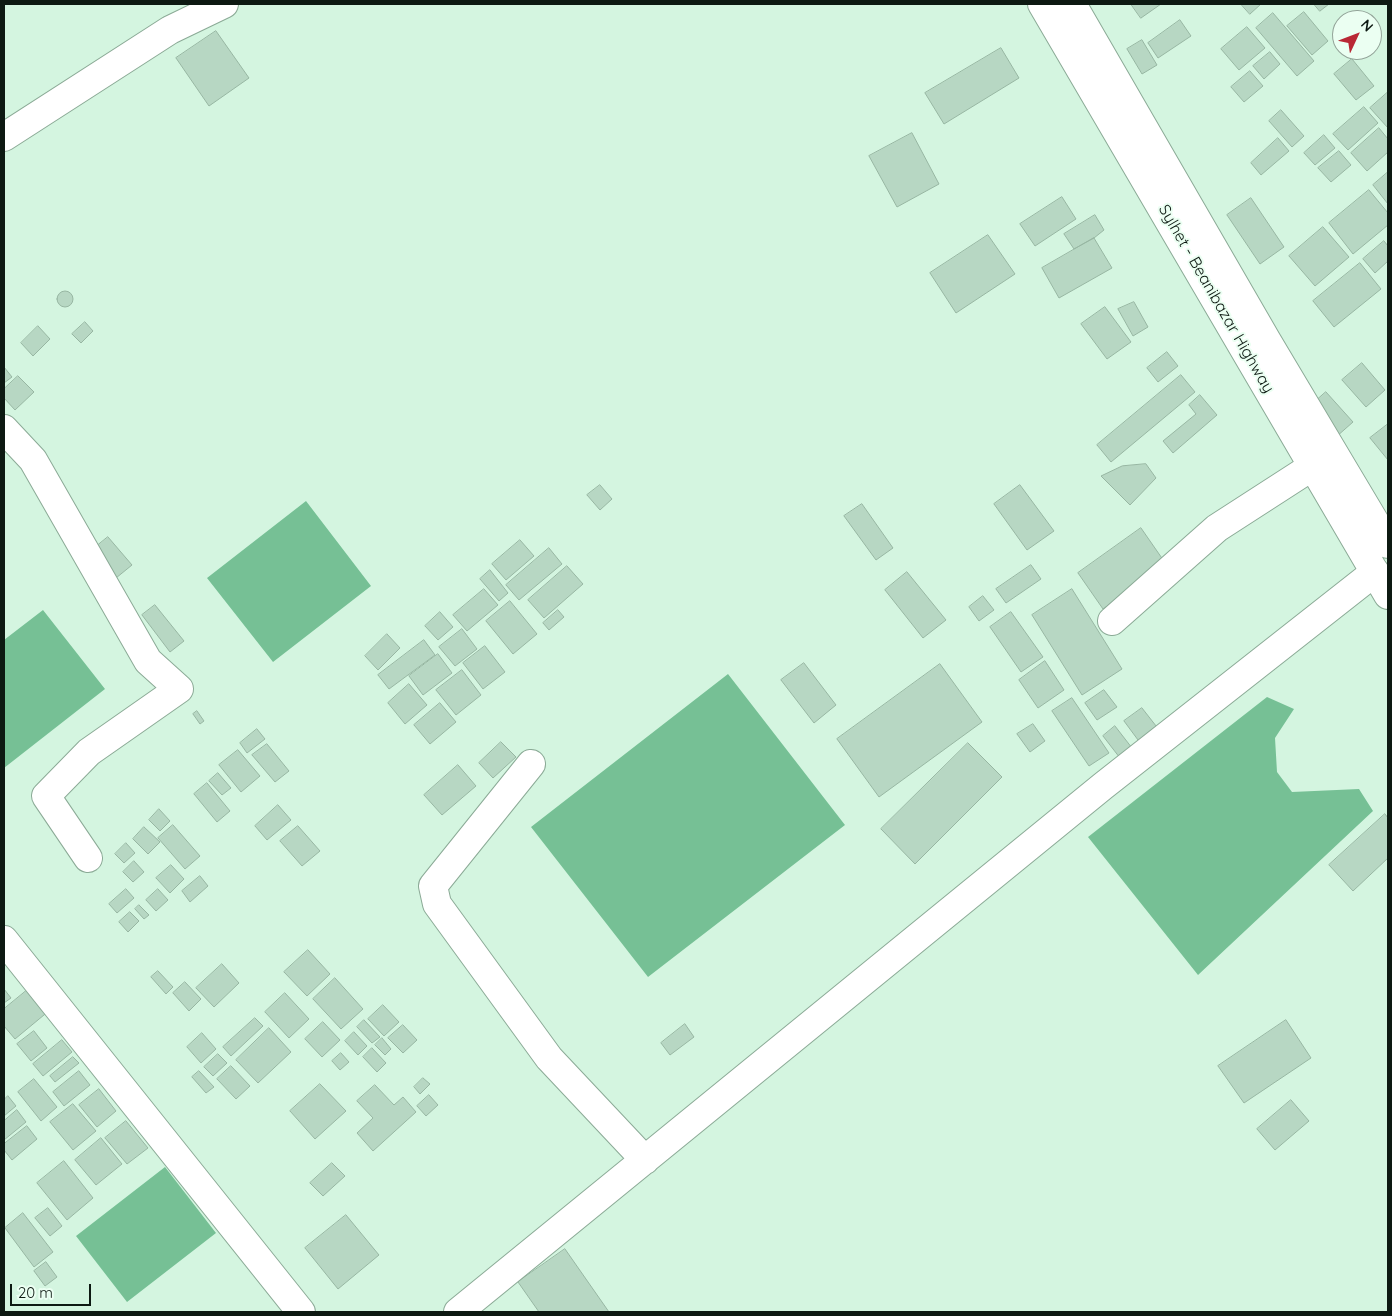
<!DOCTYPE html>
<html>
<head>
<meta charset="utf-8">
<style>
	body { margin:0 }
	#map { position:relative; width:1392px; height:1316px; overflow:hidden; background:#d4f5e0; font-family:Quicksand,sans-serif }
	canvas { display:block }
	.frame { position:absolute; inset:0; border:5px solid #0d1912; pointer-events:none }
	.north { position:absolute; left:1332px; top:10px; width:50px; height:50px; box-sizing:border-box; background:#ebfff2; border:1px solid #92a398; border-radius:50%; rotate:47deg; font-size:14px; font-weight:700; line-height:20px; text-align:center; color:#0d1912 }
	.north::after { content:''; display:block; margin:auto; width:18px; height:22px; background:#b92835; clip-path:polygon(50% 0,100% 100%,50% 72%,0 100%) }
	.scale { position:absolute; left:10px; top:1284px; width:81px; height:22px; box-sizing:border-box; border:2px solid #0d1912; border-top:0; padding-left:6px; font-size:15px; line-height:18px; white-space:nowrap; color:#0d1912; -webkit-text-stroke:4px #ebfff2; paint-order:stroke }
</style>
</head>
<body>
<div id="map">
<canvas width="1392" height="1316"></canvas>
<div class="frame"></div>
<div class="north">N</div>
<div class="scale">20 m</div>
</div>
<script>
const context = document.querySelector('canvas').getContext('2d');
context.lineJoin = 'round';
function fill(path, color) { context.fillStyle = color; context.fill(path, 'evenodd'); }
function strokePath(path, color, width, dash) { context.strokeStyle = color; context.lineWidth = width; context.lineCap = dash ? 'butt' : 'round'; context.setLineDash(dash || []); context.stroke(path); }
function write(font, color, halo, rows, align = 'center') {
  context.font = font + ' Quicksand,sans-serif'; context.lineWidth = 4; context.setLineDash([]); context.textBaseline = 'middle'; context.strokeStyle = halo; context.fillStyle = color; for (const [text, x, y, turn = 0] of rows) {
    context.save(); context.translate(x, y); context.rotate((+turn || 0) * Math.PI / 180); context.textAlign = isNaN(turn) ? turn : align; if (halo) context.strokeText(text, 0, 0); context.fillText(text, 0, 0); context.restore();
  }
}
fill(new Path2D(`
	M306 501 371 586 273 662 207 578Z
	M43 610 105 689 4 768V640Z
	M728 674 845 825 648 977 531 827Z
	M1267 697 1294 709 1275 738 1277 772 1292 792 1359 789 1373 811 1198 975 1088 837Z
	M165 1167 216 1233 127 1302 76 1236Z`), '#76c095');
const building = new Path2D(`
	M1131 4H1161L1141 18Z
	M1241 4H1261L1250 14Z
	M1314 4H1329L1320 11Z
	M1304 12 1328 41 1312 55 1287 26Z
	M1273 13 1314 61 1297 76 1256 28Z
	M1180 20 1191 36 1158 58 1148 43Z
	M1247 27 1265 48 1239 70 1221 49Z
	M216 31 249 78 209 106 176 58Z
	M1142 40 1157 65 1142 74 1127 49Z
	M1001 48 1019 78 944 124 925 93Z
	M1270 52 1280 64 1264 79 1253 66Z
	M1352 59 1374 86 1356 100 1334 74Z
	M1250 71 1263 86 1244 102 1231 87Z
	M1388 92V128L1370 108Z
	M1364 107 1378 123 1348 150 1333 134Z
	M1281 110 1304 136 1292 147 1269 121Z
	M1379 128 1388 139V152L1367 171 1351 153Z
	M912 133 939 184 897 207 869 156Z
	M1324 135 1335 148 1315 165 1304 153Z
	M1278 138 1289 151 1261 175 1251 163Z
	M1339 151 1351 165 1331 182 1318 168Z
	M1388 172V204L1373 185Z
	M1369 190 1388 213V225L1353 254 1329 223Z
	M1062 197 1076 219 1035 246 1020 224Z
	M1251 198 1284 247 1260 264 1227 215Z
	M1095 215 1104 230 1094 238 1074 249 1064 234Z
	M1323 227 1349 257 1315 286 1289 256Z
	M988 235 1015 274 956 313 930 273Z
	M1094 238 1112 268 1059 298 1042 268Z
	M1384 241 1388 246V261L1375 273 1363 259Z
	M1360 263 1381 289 1334 327 1313 301Z
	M57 299a8 8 0 1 1 16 0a8 8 0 1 1-16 0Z
	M1134 302 1148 327 1133 336 1118 309Z
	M1105 307 1131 342 1107 359 1081 324Z
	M85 322 93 331 81 343 72 334Z
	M38 326 50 339 33 356 21 343Z
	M1167 352 1178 366 1158 382 1147 368Z
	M1362 363 1385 390 1366 407 1342 380Z
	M4 367 12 377 4 383Z
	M1181 375 1195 392 1111 462 1097 445Z
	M18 376 34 392 15 410 4 398V389Z
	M1326 392 1353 422 1336 437 1309 407Z
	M1200 395 1217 415 1173 453 1163 441 1196 414 1189 405Z
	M1388 424V460L1370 438Z
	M1146 464 1156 478 1130 505 1101 476 1122 466Z
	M600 485 612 499 600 510 587 495Z
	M1020 485 1054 531 1027 550 994 504Z
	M862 504 893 548 876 560 844 516Z
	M1141 528 1166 564 1103 609 1078 573Z
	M108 537 132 565 116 578 92 550Z
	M520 540 534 556 506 580 492 564Z
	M549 548 562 564 519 600 506 585Z
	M1031 565 1041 579 1006 603 996 589Z
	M567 566 583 584 544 618 528 600Z
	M490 570 508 593 499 601 480 579Z
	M907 572 946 620 923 638 885 590Z
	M484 589 498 605 467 631 453 615Z
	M1072 589 1122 669 1082 695 1032 615Z
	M983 596 994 610 979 621 969 607Z
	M510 601 537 634 513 654 486 621Z
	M155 605 184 641 170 652 142 615Z
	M558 610 564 617 549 630 543 623Z
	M440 612 453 627 438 640 425 626Z
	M1011 612 1043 657 1021 672 990 627Z
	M462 629 477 649 455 666 439 647Z
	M387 634 400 648 378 670 365 656Z
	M424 640 435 655 389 689 378 675Z
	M485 646 505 672 483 689 463 663Z
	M438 654 452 673 423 695 409 676Z
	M1045 661 1064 690 1038 708 1019 680Z
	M804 663 836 705 814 723 781 680Z
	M940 664 982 722 879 797 837 739Z
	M462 670 481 695 456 715 436 690Z
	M409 684 427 705 405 724 388 703Z
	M1104 690 1117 707 1097 720 1085 703Z
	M1072 698 1109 753 1089 766 1052 711Z
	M440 703 456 722 430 744 414 725Z
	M1142 708 1160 731 1141 744 1124 721Z
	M197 711 204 721 200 724 193 714Z
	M1033 724 1045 741 1030 752 1017 734Z
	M1115 726 1132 748 1120 758 1103 736Z
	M257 729 265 739 247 753 240 743Z
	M501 742 516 757 493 778 479 763Z
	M968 743 1002 777 915 864 881 829Z
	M267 744 289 771 275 782 252 755Z
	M238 750 260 776 241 792 219 765Z
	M458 765 476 786 442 815 424 795Z
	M218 773 231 788 222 795 209 781Z
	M207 783 230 811 217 822 194 794Z
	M278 805 291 820 267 840 255 826Z
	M159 809 170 821 160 831 149 820Z
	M1385 814 1388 818V858L1353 891 1329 865Z
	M173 825 200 856 185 869 158 838Z
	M298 826 320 851 302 866 280 841Z
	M144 827 160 842 148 854 133 839Z
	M126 843 135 853 124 863 115 854Z
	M134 861 144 872 133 882 123 872Z
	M171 865 184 879 170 893 156 878Z
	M200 876 208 886 190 902 182 891Z
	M126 889 134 898 117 913 109 904Z
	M158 889 168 900 156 911 146 900Z
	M139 905 149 915 144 919 135 909Z
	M130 912 139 921 128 932 119 922Z
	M308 950 330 974 307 996 284 972Z
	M222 964 239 983 214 1007 196 988Z
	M158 971 173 987 166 994 151 977Z
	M335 978 363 1009 341 1029 313 999Z
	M185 982 201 999 189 1011 173 993Z
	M31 987 50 1010 15 1039 4 1026V1009Z
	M4 989 11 998 4 1003Z
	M285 993 309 1019 289 1038 265 1012Z
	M383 1005 399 1022 384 1036 368 1019Z
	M255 1018 263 1026 231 1056 223 1047Z
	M364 1020 380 1037 372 1043 357 1027Z
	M1286 1020 1311 1058 1244 1103 1218 1066Z
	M323 1022 340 1040 322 1057 305 1039Z
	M685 1024 694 1037 670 1055 661 1043Z
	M403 1025 417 1040 403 1053 388 1038Z
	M269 1028 291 1052 258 1083 236 1060Z
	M34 1031 47 1048 31 1061 17 1044Z
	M354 1032 367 1046 358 1055 345 1041Z
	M202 1033 216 1049 201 1063 187 1047Z
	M382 1038 391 1049 385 1055 375 1045Z
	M62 1040 72 1052 43 1076 33 1064Z
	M372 1048 386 1063 377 1072 363 1057Z
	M341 1053 349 1062 340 1070 332 1061Z
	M218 1054 227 1063 213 1076 204 1067Z
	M73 1057 79 1063 55 1082 50 1076Z
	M231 1066 250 1086 236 1099 217 1079Z
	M79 1071 90 1085 64 1106 53 1092Z
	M199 1071 214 1087 206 1093 192 1077Z
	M423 1078 430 1084 420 1094 414 1087Z
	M34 1079 57 1107 41 1121 18 1092Z
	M320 1084 346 1111 315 1139 290 1111Z
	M375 1085 394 1105 403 1097 416 1112 373 1151 357 1133 373 1118 357 1101Z
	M99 1089 116 1111 97 1127 79 1105Z
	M429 1095 438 1105 426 1116 417 1106Z
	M8 1096 16 1106 4 1116V1100Z
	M1291 1100 1309 1121 1275 1150 1257 1129Z
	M73 1104 96 1131 73 1150 50 1122Z
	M17 1110 26 1122 4 1140V1121Z
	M126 1121 148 1148 127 1164 105 1138Z
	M27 1126 37 1139 12 1160 4 1150V1144Z
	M101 1138 122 1164 96 1185 75 1160Z
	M64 1161 93 1198 67 1220 37 1183Z
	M332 1163 345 1176 323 1196 310 1183Z
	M48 1208 62 1226 50 1236 35 1218Z
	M23 1213 53 1252 34 1267 5 1228Z
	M346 1215 379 1255 338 1289 305 1248Z
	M565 1249 609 1312H539L518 1282Z
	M46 1262 57 1277 45 1286 34 1271Z`);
fill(building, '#b7d7c3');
strokePath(building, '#97b6a2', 1);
const street = new Path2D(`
	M4 137 170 30 224 4
	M4 429 33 460 148 661 179 689 89 752 46 796 88 858
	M1112 621 1217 528 1313 466
	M531 764 433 886 437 904 549 1058 645 1160
	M4 940 301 1312
	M458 1312 1103 786 1375 572`);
const primary = new Path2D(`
	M1042 4 1388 595
	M1072 4 1267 341 1388 544`);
strokePath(street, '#8baa96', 30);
strokePath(primary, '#8baa96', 30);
strokePath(street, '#fff', 28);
strokePath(primary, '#fff', 28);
write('16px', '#0d1912', '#ebfff2', [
	["Sylhet - Beanibazar Highway",1216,299,60]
]);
</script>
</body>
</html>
